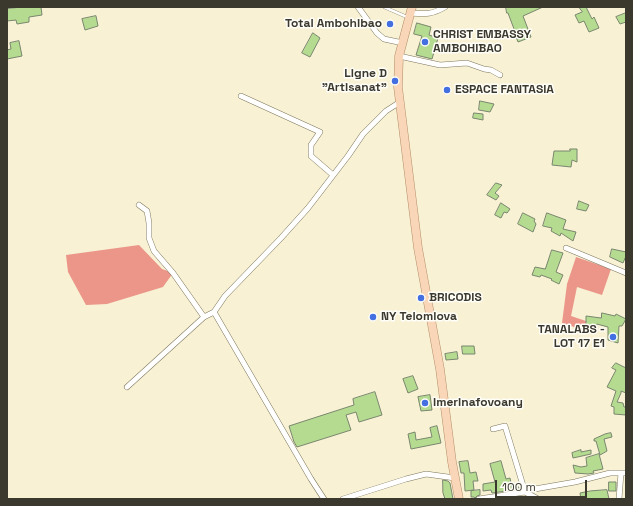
<!DOCTYPE html>
<html>
<head>
<meta charset="utf-8">
<style>
	body { margin:0 }
	#map { position:relative; width:633px; height:506px; overflow:hidden; background:#f8f1d4; font-family:"Space Grotesk",sans-serif }
	canvas { display:block }
	.frame { position:absolute; inset:0; border:8px solid #3b392e; pointer-events:none }
	.scale { position:absolute; left:495px; top:480px; width:92px; height:18px; box-sizing:border-box; border:2px solid #3b392e; border-top:0; padding-left:5px; font-size:12px; line-height:14px; white-space:nowrap; color:#3b392e; -webkit-text-stroke:3px #fffef8; paint-order:stroke }
</style>
</head>
<body>
<div id="map">
<canvas width="633" height="506"></canvas>
<div class="frame"></div>
<div class="scale">100 m</div>
</div>
<script>
const context = document.querySelector('canvas').getContext('2d');
context.lineJoin = 'round';
function fill(path, color) { context.fillStyle = color; context.fill(path, 'evenodd'); }
function strokePath(path, color, width, dash) { context.strokeStyle = color; context.lineWidth = width; context.lineCap = dash ? 'butt' : 'round'; context.setLineDash(dash || []); context.stroke(path); }
function write(font, color, halo, rows, align = 'center') {
  context.font = font + ' "Space Grotesk",sans-serif'; context.lineWidth = 3; context.setLineDash([]); context.textBaseline = 'middle'; context.strokeStyle = halo; context.fillStyle = color; for (const [text, x, y, turn = 0] of rows) {
    context.save(); context.translate(x, y); context.rotate((+turn || 0) * Math.PI / 180); context.textAlign = isNaN(turn) ? turn : align; if (halo) context.strokeText(text, 0, 0); context.fillText(text, 0, 0); context.restore();
  }
}
fill(new Path2D(`
	M139 245 162 269 173 273 163 287 107 304 86 305 68 272 66 255Z
	M576 257 611 269 602 295 577 287 571 316 586 321V331L562 323 567 284Z`), '#eb9689');
const building = new Path2D(`
	M22 7H41L42 15 29 17V22L17 24 16 20 7 21V9Z
	M506 7H543L523 16 531 37 518 42 513 29H514L508 13H507Z
	M579 7H586L592 19 594 17 599 28 589 32 584 21 579 23 575 15 582 12Z
	M626 13V22L620 24 616 17Z
	M96 16 98 26 85 30 82 19Z
	M417 23 431 27 429 35 438 38 432 59 416 55 422 36 414 34Z
	M313 33 320 38 310 57 302 53Z
	M19 41 22 56 7 59V50L11 49 10 43Z
	M480 101 494 104 490 112 479 110Z
	M474 113 483 114V120L473 118Z
	M570 149H577V162L572 160 571 167 552 165 554 151H570Z
	M496 183 502 185 495 193 499 196 496 200 487 195Z
	M579 201 589 205 586 211 577 209Z
	M501 203 510 209 507 213 504 212 501 218 495 215Z
	M523 213 535 219 534 221 536 224 533 232 518 224Z
	M547 213 566 220 563 229 576 232 573 241 561 233 560 236 551 231 552 228 543 226Z
	M612 249 626 252V256L623 263 610 257Z
	M552 250 563 253 556 272 563 275 559 284 551 280 552 279 541 275 540 277 532 275 535 267 545 269Z
	M602 313 615 316 616 314 626 319 622 326H619L618 343 608 340V327L597 324 594 333 586 331V316L601 318Z
	M462 346H474L475 354H463Z
	M457 352 458 359 446 360 445 354Z
	M616 363 626 368V393L621 391V393L617 402 623 403 624 407H626V415L614 414V407L611 406 616 391 607 387 616 370 612 368Z
	M413 376 418 389 408 393 403 379Z
	M375 392 382 415 359 422 356 412 346 415 351 430 297 447 294 442 289 426 354 405 353 399Z
	M430 395 432 410 421 411 418 397Z
	M437 426 441 443 411 449 408 434 415 432 416 440 432 437 430 428Z
	M611 433 612 437 604 439 607 451 600 455 596 441H594V439L605 434Z
	M581 450V452L591 450V454L573 458 572 453Z
	M599 454 603 469 593 471 594 473 588 474 575 473 573 465 581 467 587 466 586 458Z
	M468 461 470 473 476 472 478 481H473L474 490 465 491 464 473H461L459 462Z
	M501 461 506 479 510 478 512 488 519 487 520 489 492 493 491 490 483 491V484L495 482 490 464Z
	M443 480 448 481 450 483 453 499H445L443 493Z
	M609 482H616V491H609Z
	M480 490V495L477 496 475 498 474 497H471V491Z
	M607 490 609 499H581L580 493 590 491Z`);
fill(building, '#b5db91');
strokePath(building, '#79866e', 1);
const service = new Path2D(`
	M384 7 407 17`);
const minor = new Path2D(`
	M358 7 377 33 384 39 403 43
	M410 13C425 14 431 15 445 7
	M399 56 440 65 467 63 484 69 491 70 500 75
	M241 96 320 132 311 145V156L333 175
	M139 205 147 211 149 223V238L154 251 173 273 204 317
	M566 248 626 273
	M214 312 311 479 324 499
	M127 387 204 317 214 312 225 296 281 238 308 208 348 156 363 134 386 111 400 102
	M493 429 505 426 525 492 538 499
	M343 499 406 479 426 474 455 478
	M479 499 525 492 529 490 575 482 610 473H626
	M619 499 621 473`);
const primary = new Path2D(`
	M412 7 399 56 398 87 418 248 440 369 452 462 459 499`);
strokePath(service, '#7d775d', 3.5);
strokePath(minor, '#7d775d', 6);
strokePath(primary, '#b38d68', 9);
strokePath(service, '#fff', 2.5);
strokePath(minor, '#fff', 5);
strokePath(primary, '#f8d6b7', 8);
for (const [x, y, r, color] of [
	[390,24,4,"#436fe1"],
	[425,42,4,"#436fe1"],
	[395,81,4,"#436fe1"],
	[447,90,4,"#436fe1"],
	[421,298,4,"#436fe1"],
	[373,317,4,"#436fe1"],
	[613,337,4,"#436fe1"],
	[425,403,4,"#436fe1"]
]) { const dot = new Path2D(); dot.arc(x, y, r, 0, 2 * Math.PI); context.fillStyle = color; context.fill(dot); strokePath(dot, '#fffef8', 1.5); }
write('bold 12px', '#3b392e', '#fffef8', [
	["Total Ambohibao",382,24,"right"],
	["CHRIST EMBASSY",433,35],
	["AMBOHIBAO",433,49],
	["Ligne D",387,74,"right"],
	["\"Artisanat\"",387,88,"right"],
	["ESPACE FANTASIA",455,90],
	["BRICODIS",429,298],
	["NY Telomiova",381,317],
	["TANALABS -",605,330,"right"],
	["LOT 17 E1",605,344,"right"],
	["Imerinafovoany",433,403]
], 'left');
</script>
</body>
</html>
